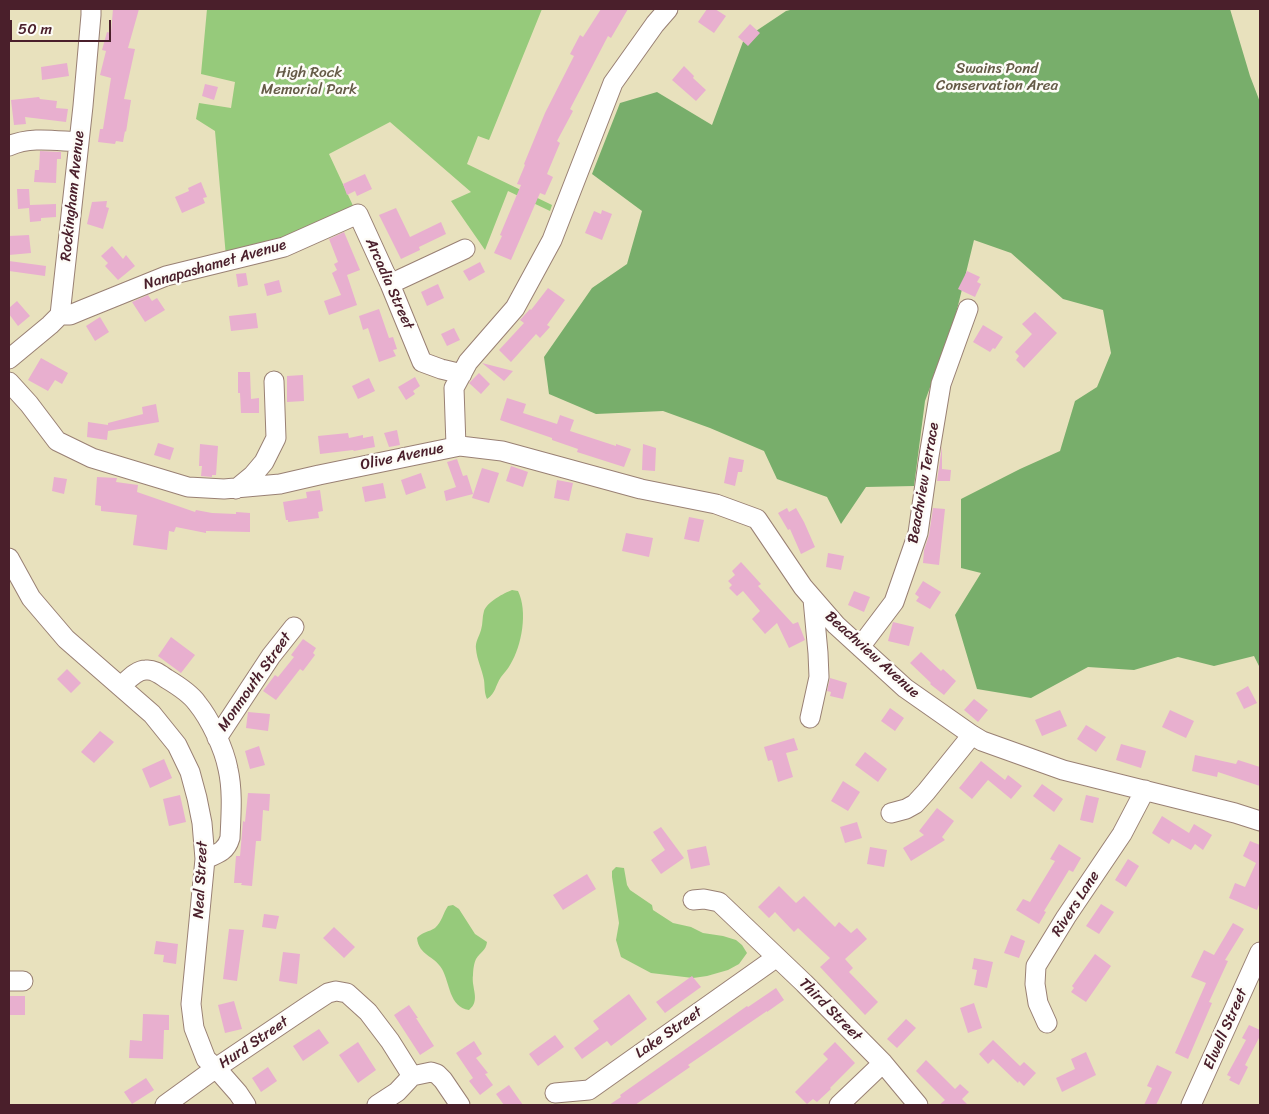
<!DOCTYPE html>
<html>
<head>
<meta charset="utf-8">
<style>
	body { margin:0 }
	#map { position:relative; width:1269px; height:1114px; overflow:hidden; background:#e8e1bd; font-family:Sriracha,sans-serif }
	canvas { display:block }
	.frame { position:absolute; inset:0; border:10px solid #4a1f2b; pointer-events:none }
	.scale { position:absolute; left:10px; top:20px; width:101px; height:22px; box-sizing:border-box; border:2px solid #4a1f2b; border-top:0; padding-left:6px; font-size:15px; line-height:18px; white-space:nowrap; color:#4a1f2b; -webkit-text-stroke:4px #fdfcf7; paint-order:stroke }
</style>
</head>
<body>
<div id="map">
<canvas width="1269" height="1114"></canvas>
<div class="frame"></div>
<div class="scale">50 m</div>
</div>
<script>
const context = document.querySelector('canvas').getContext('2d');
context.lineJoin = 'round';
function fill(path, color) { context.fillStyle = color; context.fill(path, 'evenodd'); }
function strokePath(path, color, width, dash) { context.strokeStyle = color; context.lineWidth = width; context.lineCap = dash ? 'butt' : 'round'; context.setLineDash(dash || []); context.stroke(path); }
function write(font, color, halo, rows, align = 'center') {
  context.font = font + ' Sriracha,sans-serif'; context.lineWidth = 5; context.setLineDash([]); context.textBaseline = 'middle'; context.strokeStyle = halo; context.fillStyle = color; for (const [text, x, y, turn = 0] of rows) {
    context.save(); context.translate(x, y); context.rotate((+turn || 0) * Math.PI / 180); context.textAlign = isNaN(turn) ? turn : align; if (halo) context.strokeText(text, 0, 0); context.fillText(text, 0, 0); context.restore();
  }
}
fill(new Path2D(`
	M207 9H542L489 140 478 136 467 164 552 205 550 211 508 191 485 250 451 201 471 192 390 122 329 154 355 210 279 242 226 257 215 131 196 119 199 103 231 108 235 82 201 74Z
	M512 590 518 591C528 611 522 646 510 665 508 669 504 673 501 677 495 686 496 693 487 699 484 692 485 687 484 680 482 669 477 660 476 649 475 642 479 637 481 630 483 624 482 617 484 611 487 602 504 593 512 590Z
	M616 867 624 868 627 885 630 890 652 905 653 910 673 923 691 927 703 933 723 936 736 940 742 945 747 953 739 964 728 970 707 976 693 978 651 973 621 957 616 940 619 923 612 877V871Z
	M453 905 459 909 475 934 487 942C486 951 480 952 476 959 474 963 473 970 473 975 471 988 481 1000 469 1010 449 1007 450 983 442 969 434 955 419 956 417 938 422 932 429 932 435 928 442 922 443 913 448 906Z`), '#96ca7b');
fill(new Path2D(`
	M794 9H1230L1250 76 1260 102V668L1254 656 1214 666 1178 657 1134 670 1088 667 1031 698 977 689 955 615 981 573 961 568V499L1020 469 1060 451 1075 401 1097 387 1111 353 1103 310 1063 299 1011 253 974 240 954 322 925 401 914 486 866 487 841 524 827 497 777 479 764 451 710 428 663 411 596 414 549 394 544 357 592 288 627 264 642 211 592 174 620 103 657 92 712 125 744 39 786 11Z`), '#78ae6b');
fill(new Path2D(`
	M113 9H139L128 48 135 49 124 99 131 100 126 132 125 131 123 142 116 141 115 144 98 142 100 129H103L111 78 100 75 106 51 102 50 107 32 111 33Z
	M601 9H628L611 38 608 36 570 109 573 111 557 141 560 143 547 174 553 177 545 195 540 193 511 260 494 253 502 236 500 235 521 185 517 184 525 165 524 164 545 113 574 56 570 54 580 35 583 37Z
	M707 9H715L726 16 714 33 698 22Z
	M750 24 760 33 748 46 738 37Z
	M67 63 69 76 42 80 41 67Z
	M684 66 694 76 693 78 706 90 696 101 672 80Z
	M205 84 218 87 214 100 202 96Z
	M39 97 40 99 57 101 56 108 68 109 66 122 25 117 26 124 14 125 11 100Z
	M40 151 61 152V159H57L56 183 34 182 35 170H39Z
	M365 174 372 189 357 196 355 191 347 195 343 184Z
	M201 182 207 197 203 198 205 203 182 213 175 197 189 191 188 188Z
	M17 189H29L30 205 56 204V217L41 218V221L30 222 29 208 18 209Z
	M107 201 106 207 109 208 103 229 87 224 92 202Z
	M396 208 410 237 441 222 446 234 419 247 420 250 401 259 379 215Z
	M602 210 612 214 602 240 585 233 594 211 601 214Z
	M344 232 360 270 347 275 357 305 329 315 324 301 341 295 332 273 337 270 334 264 338 262 329 239Z
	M29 235 31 253 9 255V236Z
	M112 246 123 259 126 255 135 266 118 280 105 266 108 263 101 256Z
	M9 261 46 266 45 276 9 271Z
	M480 262 485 272 469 281 463 271Z
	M967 271 980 277 977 282 981 284 975 297 958 289Z
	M246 273 248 285 238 287 236 274Z
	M279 280 282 292 267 296 264 284Z
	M438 284 444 298 427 306 421 292Z
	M548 288 565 300 547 325 550 327 540 338 536 334 511 362 499 350 524 323 520 320 530 309 531 310Z
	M148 295 152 301 157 298 165 310 145 322 132 302Z
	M17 301 30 316 18 326 9 314V308Z
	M379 309 389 338 393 337 397 349 393 350 396 356 379 362 368 328 363 330 359 316Z
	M1035 312 1057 333 1024 368 1016 360 1019 356 1015 352 1032 334 1022 324Z
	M256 313 258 328 231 331 229 316Z
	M100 317 109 332 95 341 86 326Z
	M983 325 1003 337 995 349 993 348 990 352 973 342Z
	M454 328 460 340 447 346 441 334Z
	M41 358 68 373 62 384 55 380 48 391 28 380Z
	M482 363 513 371 504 381Z
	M238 372H250L251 399 259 398V413H241L240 393H238Z
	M479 373 490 384 481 394 469 383Z
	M303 375 304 401 287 402V376Z
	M415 377 420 386 413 391 415 394 406 400 398 387Z
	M369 378 375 391 358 399 352 386Z
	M507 398 526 404 523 413 557 424 560 415 574 420 570 431 616 446V444L631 449 624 467 577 452 578 449 552 440V438L500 420Z
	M156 404 159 422 108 431 107 440 87 437 88 422 108 425V423L143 414 142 407Z
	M397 430 400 445 389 447 384 433Z
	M348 433 349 438 363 435V438L373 436 375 447 354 451 353 450 320 454 318 436Z
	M158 443 174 448 170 460 154 455Z
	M200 444 218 446 216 475H212V477L201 476 202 466H199Z
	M643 444 656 448 655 471 642 470Z
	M942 446V469L951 470 950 481H937Z
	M729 457 744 460 742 472H738L735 486 724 483Z
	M457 459 463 476 467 475 473 494 446 501 444 491 456 487 447 462Z
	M511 466 528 472 523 487 506 481Z
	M482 468 499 473 489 503 472 498Z
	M421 473 426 488 406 495 401 480Z
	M54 477 67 479 64 494 52 491Z
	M97 477 117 478 116 482 138 485 137 492 195 512 196 510 212 513 236 514V512L250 513V532L206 531V533L176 527 174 532 169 531 167 550 133 545 137 515 101 511V506L95 505Z
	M557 480 573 483 569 501 554 498Z
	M383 483 386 498 365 502 362 487Z
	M320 490 323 511 318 512 319 518 288 522V520H286L283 502 307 498 306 492Z
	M787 508 789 512 796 508 804 522 815 547 801 554 790 529 788 530 778 513Z
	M933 508 945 509 939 565 923 563 924 550 929 535Z
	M689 517 704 520 699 542 684 539Z
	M626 533 653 538 649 557 622 551Z
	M828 553 844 556 841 570 826 567Z
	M741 562 761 584 758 586 793 624 798 622 805 640 789 648 777 623 765 634 752 619 760 611 743 591 737 596 729 588 732 585 728 581 735 575 732 571Z
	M923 581 941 592 930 609 916 601 919 597 915 594Z
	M854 591 870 597 864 612 848 605Z
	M893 622 914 627 909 646 888 641Z
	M171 637 195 655 181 673 158 656Z
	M303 639 316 648 313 653 315 655 303 671 300 669 276 700 263 691 275 675 278 677 294 657 291 655Z
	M921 652 941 671 943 669 956 681 944 695 930 684 931 683 910 663Z
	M67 669 81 683 71 693 57 679Z
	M830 678 847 683 843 699 830 696 831 692 827 691Z
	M1248 686 1257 703 1244 709 1236 693Z
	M974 699 988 710 978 722 964 710Z
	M890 708 904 718 895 731 881 721Z
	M1060 710 1067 726 1042 736 1035 720Z
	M1170 710 1194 721 1186 738 1162 727Z
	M248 712 270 714 268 731 246 728Z
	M1086 725 1106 737 1096 752 1077 739Z
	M100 731 114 742 94 763 81 752Z
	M794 738 798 750 786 753 793 777 778 782 772 760 768 761 764 747Z
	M1121 744 1146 751 1141 768 1116 760Z
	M259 746 265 765 250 769 245 751Z
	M865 752 887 769 878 782 855 765Z
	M1195 755 1236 764 1238 760 1260 767V786L1218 772 1217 777 1192 771Z
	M164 759 172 778 150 788 142 769Z
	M981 761 1005 780 1008 775 1022 786 1011 799 988 780 972 799 959 788Z
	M843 781 860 792 848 811 831 801Z
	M1042 784 1063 799 1054 812 1033 796Z
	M248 793 270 794 269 811 263 810 261 841H256L252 886 241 885 242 883H234L236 856H240L243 821 245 822Z
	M180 795 186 822 169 826 163 799Z
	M1086 795 1099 798 1093 823 1080 820Z
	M937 808 954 821 942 837 945 840 911 861 903 848 924 835 919 831Z
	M1162 816 1189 833 1194 824 1212 835 1203 850 1195 844 1191 850 1172 839 1169 844 1152 833Z
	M857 822 862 838 845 843 840 827Z
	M661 827 684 858 661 874 651 860 665 850 653 832Z
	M1250 841 1260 845V902L1257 910 1229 898 1235 883 1245 887 1256 863 1243 856Z
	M1059 844 1081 858 1073 872 1069 870 1044 911 1046 912 1039 924 1016 910 1023 899 1030 902 1055 861 1050 859Z
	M706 846 710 865 691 869 687 850Z
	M870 847 887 850 884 867 867 864Z
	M1128 859 1139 866 1126 887 1115 880Z
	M587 874 596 889 563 910 553 895Z
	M779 886 796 903 804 896 835 927 839 922 851 933 857 928 867 939 845 959 853 968 849 972 878 1002 865 1015 820 967 830 958 798 928 794 932 775 912 769 918 758 907Z
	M1101 904 1114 912 1099 934 1086 926Z
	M264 914 279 916 276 929 262 927Z
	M1233 923 1244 929 1225 960 1228 961 1209 1002 1212 1003 1188 1059 1175 1053 1206 983 1191 977 1204 950 1214 955Z
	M334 927 355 947 344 958 323 938Z
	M229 929 244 930 237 981 223 979Z
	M1011 935 1025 941 1019 958 1004 953Z
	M156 941 178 944 176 964 163 962 164 955 154 954Z
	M283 952 300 954 297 984 279 981Z
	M1095 954 1111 966 1086 1002 1071 992 1074 988 1072 986Z
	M974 958 993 962 987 988 974 985 977 970 972 969Z
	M692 976 701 987 665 1013 656 1002Z
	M776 988 784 1000 767 1012V1011L688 1065 690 1067 635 1105H609L621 1097 620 1095 747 1006 748 1007Z
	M629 994 647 1019 611 1046 607 1041 582 1059 574 1048 599 1029 593 1021Z
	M9 996H25V1015H9Z
	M234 1001 242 1029 225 1033 218 1005Z
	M974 1003 982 1028 968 1033 960 1008Z
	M409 1005 418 1018H416L434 1046 420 1055 394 1015Z
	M143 1014 169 1015V1030H164L163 1059 129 1058 130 1040 142 1041Z
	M906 1019 916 1028 897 1048 887 1039Z
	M1249 1025 1260 1030V1036L1245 1065 1248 1067 1239 1085 1229 1080 1231 1077 1227 1075 1246 1040 1242 1038Z
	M319 1029 329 1043 303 1061 293 1046Z
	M555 1035 564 1047 538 1066 529 1054Z
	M993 1040 1020 1066 1024 1062 1036 1073 1024 1086 1019 1081 1018 1083 993 1059 988 1064 979 1054Z
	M474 1041 482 1054 476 1058 488 1073 485 1074 493 1085 480 1095 469 1081 473 1078 456 1053Z
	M358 1042 376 1070 358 1083 339 1055Z
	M835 1042 855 1063 830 1088 831 1089 817 1102 813 1099 807 1104 795 1092 828 1059 823 1054Z
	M1086 1052 1096 1075 1062 1092 1056 1078 1075 1069 1071 1059Z
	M926 1060 955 1089 960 1084 969 1092 962 1099 968 1105H939L945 1100 916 1071Z
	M1157 1065 1172 1072 1156 1105H1144L1152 1088 1147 1086Z
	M268 1067 277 1081 261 1092 252 1078Z
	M146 1078 154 1090 132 1104 124 1092Z
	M509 1085 523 1105H504L496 1094Z`), '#e8afcf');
const minor = new Path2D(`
	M9 146C31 136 56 141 79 142
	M390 284 465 249
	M60 315H70L82 310 166 276 284 247 358 214 390 284 422 362 441 369 462 374
	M9 359 50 325 60 315 83 106 91 15V9
	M9 382 29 404 57 441 92 458 188 487 224 489 280 484 319 475 460 446 502 451 641 489 716 504 757 519 803 587 836 625 905 688 972 735 982 741 1063 770 1235 813 1260 821
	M456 446 454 388 468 362 515 308 552 240 613 83 655 24 668 9
	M236 489 253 475 264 462 276 438 274 381
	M9 558 31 598 66 639 152 714 177 745 190 772 197 798 202 823 205 859 191 1004 194 1028 206 1059 216 1068 238 1093 246 1105
	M860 647 894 602 918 533 929 456 941 384 968 309
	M121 686C128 680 136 670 146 670 154 669 161 675 167 679 177 685 190 693 197 703 210 719 224 748 228 769 233 791 231 815 230 838 226 852 217 854 205 859
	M810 718 819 677 818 653 813 599
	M217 738 271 656 294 627
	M891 813 906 809 915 804 926 792 972 735
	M693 900 704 899 719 902 804 983 883 1063 918 1105
	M9 981H23
	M1047 1023 1038 1003 1035 984 1036 966 1066 917 1122 834 1145 790
	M555 1093 589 1090 777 957
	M165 1105 216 1068 311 1004 328 993 336 991 347 993 368 1012 390 1041 412 1076
	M377 1105 397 1092 412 1076 431 1072 437 1074 443 1080 460 1105
	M839 1105 883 1063
	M1191 1105 1260 952`);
strokePath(minor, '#998074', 21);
strokePath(minor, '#fff', 19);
write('15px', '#655b47', '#fdfcf7', [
	["Swains Pond",997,69],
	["Conservation Area",997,86],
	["High Rock",309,73],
	["Memorial Park",309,90]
]);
write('15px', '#4a1f2b', '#fdfcf7', [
	["Rockingham Avenue",73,196,-84],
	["Nanapashamet Avenue",215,265,-16],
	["Arcadia Street",389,284,66],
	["Olive Avenue",402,457,-12],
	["Beachview Terrace",924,483,-80],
	["Beachview Avenue",872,655,42],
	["Monmouth Street",255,682,-55],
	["Neal Street",201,880,-87],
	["Rivers Lane",1076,904,-57],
	["Third Street",830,1010,45],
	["Elwell Street",1226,1029,-66],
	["Lake Street",669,1033,-35],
	["Hurd Street",254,1043,-34]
]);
</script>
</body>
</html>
